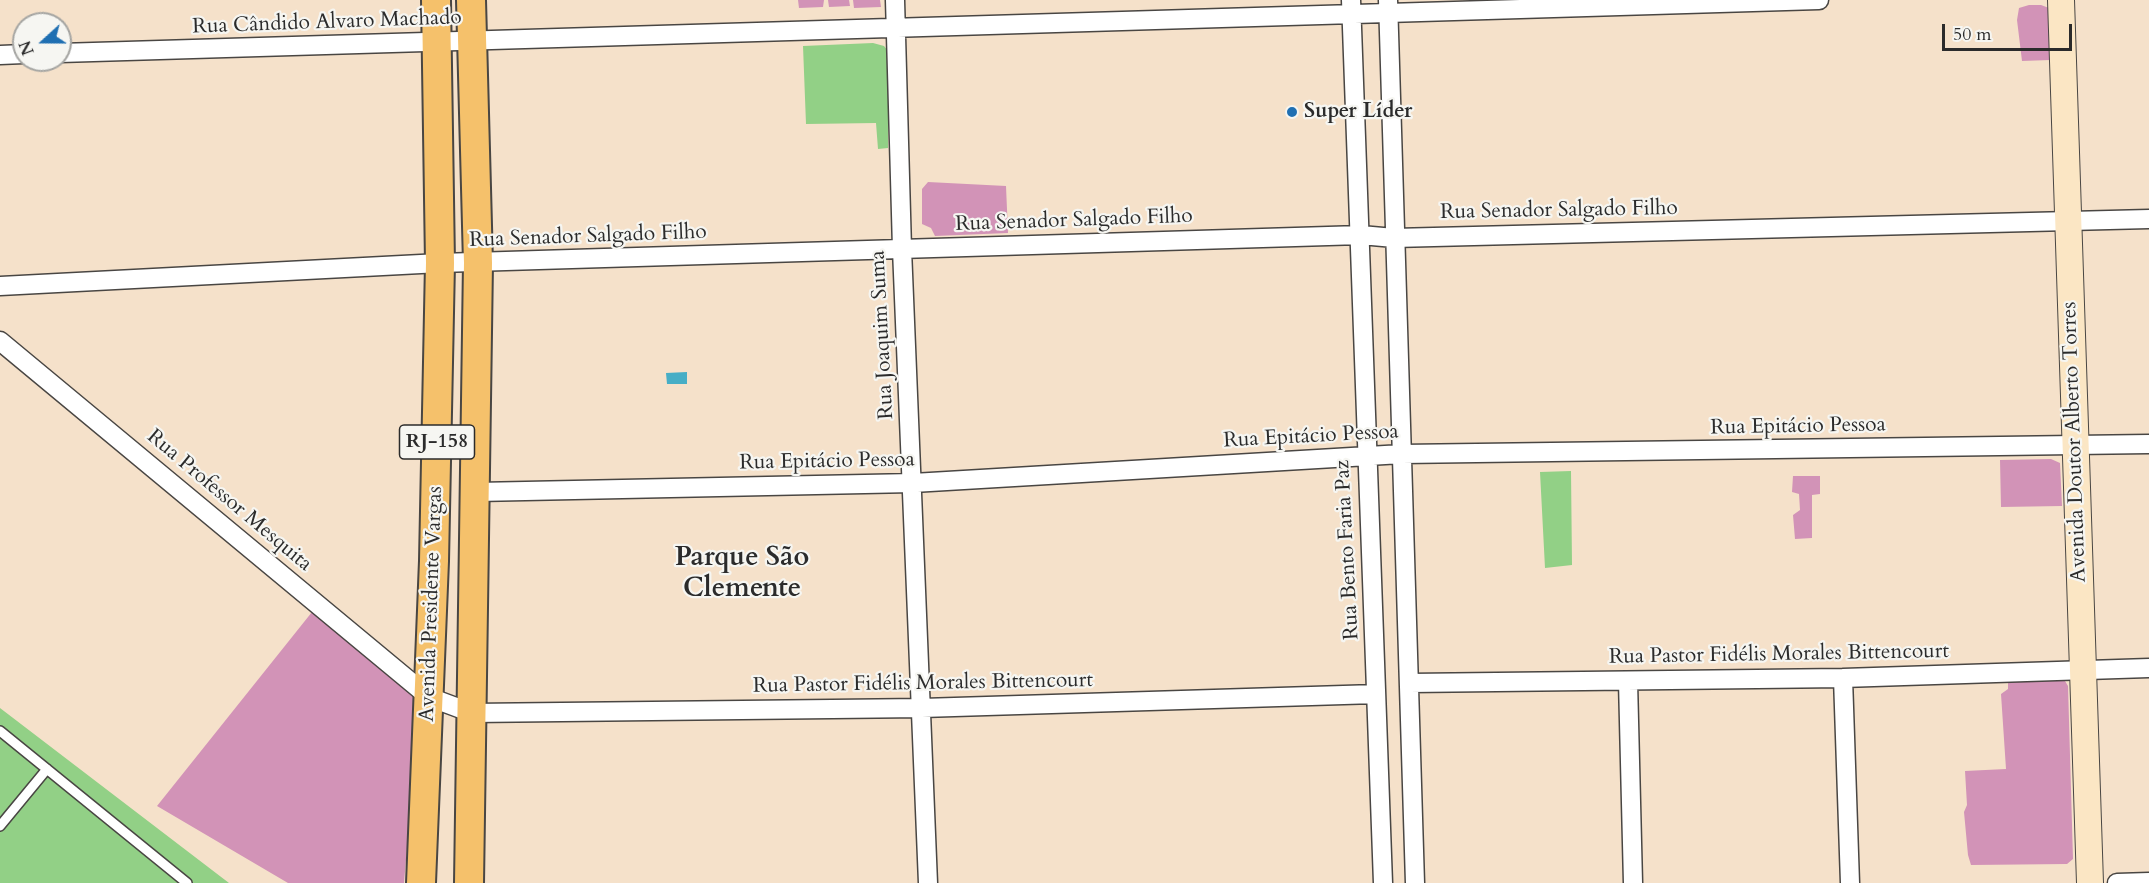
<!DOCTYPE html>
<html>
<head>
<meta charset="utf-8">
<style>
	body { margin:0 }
	#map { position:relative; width:2149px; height:883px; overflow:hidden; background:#f5e1ca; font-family:Cardo,serif }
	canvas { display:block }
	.north { position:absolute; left:12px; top:12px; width:60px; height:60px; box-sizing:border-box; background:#f6f6f2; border:2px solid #a5a5a2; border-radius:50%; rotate:249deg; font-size:16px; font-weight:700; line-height:24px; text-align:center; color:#2b2b2b }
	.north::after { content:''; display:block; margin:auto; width:21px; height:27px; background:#1f6fb2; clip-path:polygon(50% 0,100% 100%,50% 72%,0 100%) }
	.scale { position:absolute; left:1942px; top:24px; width:130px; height:27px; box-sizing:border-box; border:3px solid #2b2b2b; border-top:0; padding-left:8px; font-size:18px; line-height:21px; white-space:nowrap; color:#2b2b2b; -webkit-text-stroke:4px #f6f6f2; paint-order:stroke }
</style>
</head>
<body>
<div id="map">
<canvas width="2149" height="883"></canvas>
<div class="north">N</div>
<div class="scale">50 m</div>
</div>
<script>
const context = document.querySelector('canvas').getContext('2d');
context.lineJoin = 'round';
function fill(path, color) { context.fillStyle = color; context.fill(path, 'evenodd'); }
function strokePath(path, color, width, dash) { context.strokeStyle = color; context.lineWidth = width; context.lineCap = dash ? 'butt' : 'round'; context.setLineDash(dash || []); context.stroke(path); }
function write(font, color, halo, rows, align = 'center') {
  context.font = font + ' Cardo,serif'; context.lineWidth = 4.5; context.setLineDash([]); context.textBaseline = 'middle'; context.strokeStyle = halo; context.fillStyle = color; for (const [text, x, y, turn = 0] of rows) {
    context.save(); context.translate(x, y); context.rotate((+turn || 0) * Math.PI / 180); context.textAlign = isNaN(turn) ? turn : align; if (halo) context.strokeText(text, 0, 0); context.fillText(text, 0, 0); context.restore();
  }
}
fill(new Path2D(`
	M873 43 884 46 888 51V148L878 149 876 123 806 124 803 46Z
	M1571 471 1572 565 1545 568 1540 472Z
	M0 708 229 883H0Z`), '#92d086');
fill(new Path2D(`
	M687 372V384H667L666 373Z`), '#47aec6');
fill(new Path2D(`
	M798 0H824L823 7 799 8Z
	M828 0H849L850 6 829 7Z
	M853 0H880L881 7 854 8Z
	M2029 5H2041L2049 8 2050 60 2022 61 2017 20 2019 8Z
	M928 182 1006 186 1008 233 935 236 931 228 922 224V189Z
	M2051 459 2060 463 2062 506 2001 507 2000 460Z
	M1793 476H1820V494L1812 495V538L1795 539 1793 515 1800 510 1799 494 1792 492Z
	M312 612 420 696 404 883H288L157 806Z
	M2055 678 2065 681 2068 686 2073 859 2067 864 1971 865 1968 855 1964 812 1967 805 1965 771 2006 769 2001 694 2008 689V680Z`), '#d293b7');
const lane = new Path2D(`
	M0 731 187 883
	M0 826 47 769`);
const street = new Path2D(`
	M895 0 902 249 928 883
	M1351 0 1383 883
	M1388 0 1415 883
	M60 53 1819 0
	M0 55 24 54
	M0 286 440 263 1361 235 1394 238 2149 219
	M0 341 429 697 472 713 922 708 1376 694
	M477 492 913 483 1402 454 2149 444
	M1843 678 1850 883
	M1628 681 1633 883
	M1410 683 1843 678 2149 668
	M2117 883 2149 882`);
const secondary = new Path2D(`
	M2061 0 2090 883`);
const primary = new Path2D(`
	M421 883 434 561 440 263 436 0
	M469 883 478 263 471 0`);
strokePath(lane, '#494643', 12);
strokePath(street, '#494643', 21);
strokePath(secondary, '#494643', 28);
strokePath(primary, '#494643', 32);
strokePath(lane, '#fff', 9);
strokePath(street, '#fff', 18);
strokePath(secondary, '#fbe6c4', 26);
strokePath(primary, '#f5c16b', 28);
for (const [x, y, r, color] of [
	[1292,112,6,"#1f6fb2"]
]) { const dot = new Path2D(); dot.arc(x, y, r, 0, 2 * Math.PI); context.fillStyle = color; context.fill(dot); strokePath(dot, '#f6f6f2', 2); }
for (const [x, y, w] of [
	[437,442,75]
]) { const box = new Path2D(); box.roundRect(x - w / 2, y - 17, w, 34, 4.5); context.fillStyle = '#f6f6f2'; context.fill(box); strokePath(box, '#2b2b2b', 1.5); }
write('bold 20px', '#2b2b2b', null, [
	["RJ-158",437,442]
]);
write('21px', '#2b2b2b', '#f6f6f2', [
	["Rua Cândido Alvaro Machado",327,23,-2],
	["Rua Senador Salgado Filho",1559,211,-1],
	["Rua Senador Salgado Filho",1074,221,-2],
	["Rua Senador Salgado Filho",588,237,-2],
	["Rua Joaquim Suma",883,335,-93],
	["Rua Epitácio Pessoa",1798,427,-1],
	["Rua Epitácio Pessoa",1311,437,-3],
	["Avenida Doutor Alberto Torres",2075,442,-92],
	["Rua Epitácio Pessoa",827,462,-1],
	["Rua Professor Mesquita",229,501,40],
	["Rua Bento Faria Paz",1348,550,-93],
	["Avenida Presidente Vargas",432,604,-88],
	["Rua Pastor Fidélis Morales Bittencourt",1779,655,-1],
	["Rua Pastor Fidélis Morales Bittencourt",923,684,-1]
]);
write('bold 21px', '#2b2b2b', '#f6f6f2', [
	["Super Líder",1304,112]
], 'left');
write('bold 27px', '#2b2b2b', '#f6f6f2', [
	["Parque São",742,559],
	["Clemente",742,590]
]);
</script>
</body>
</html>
